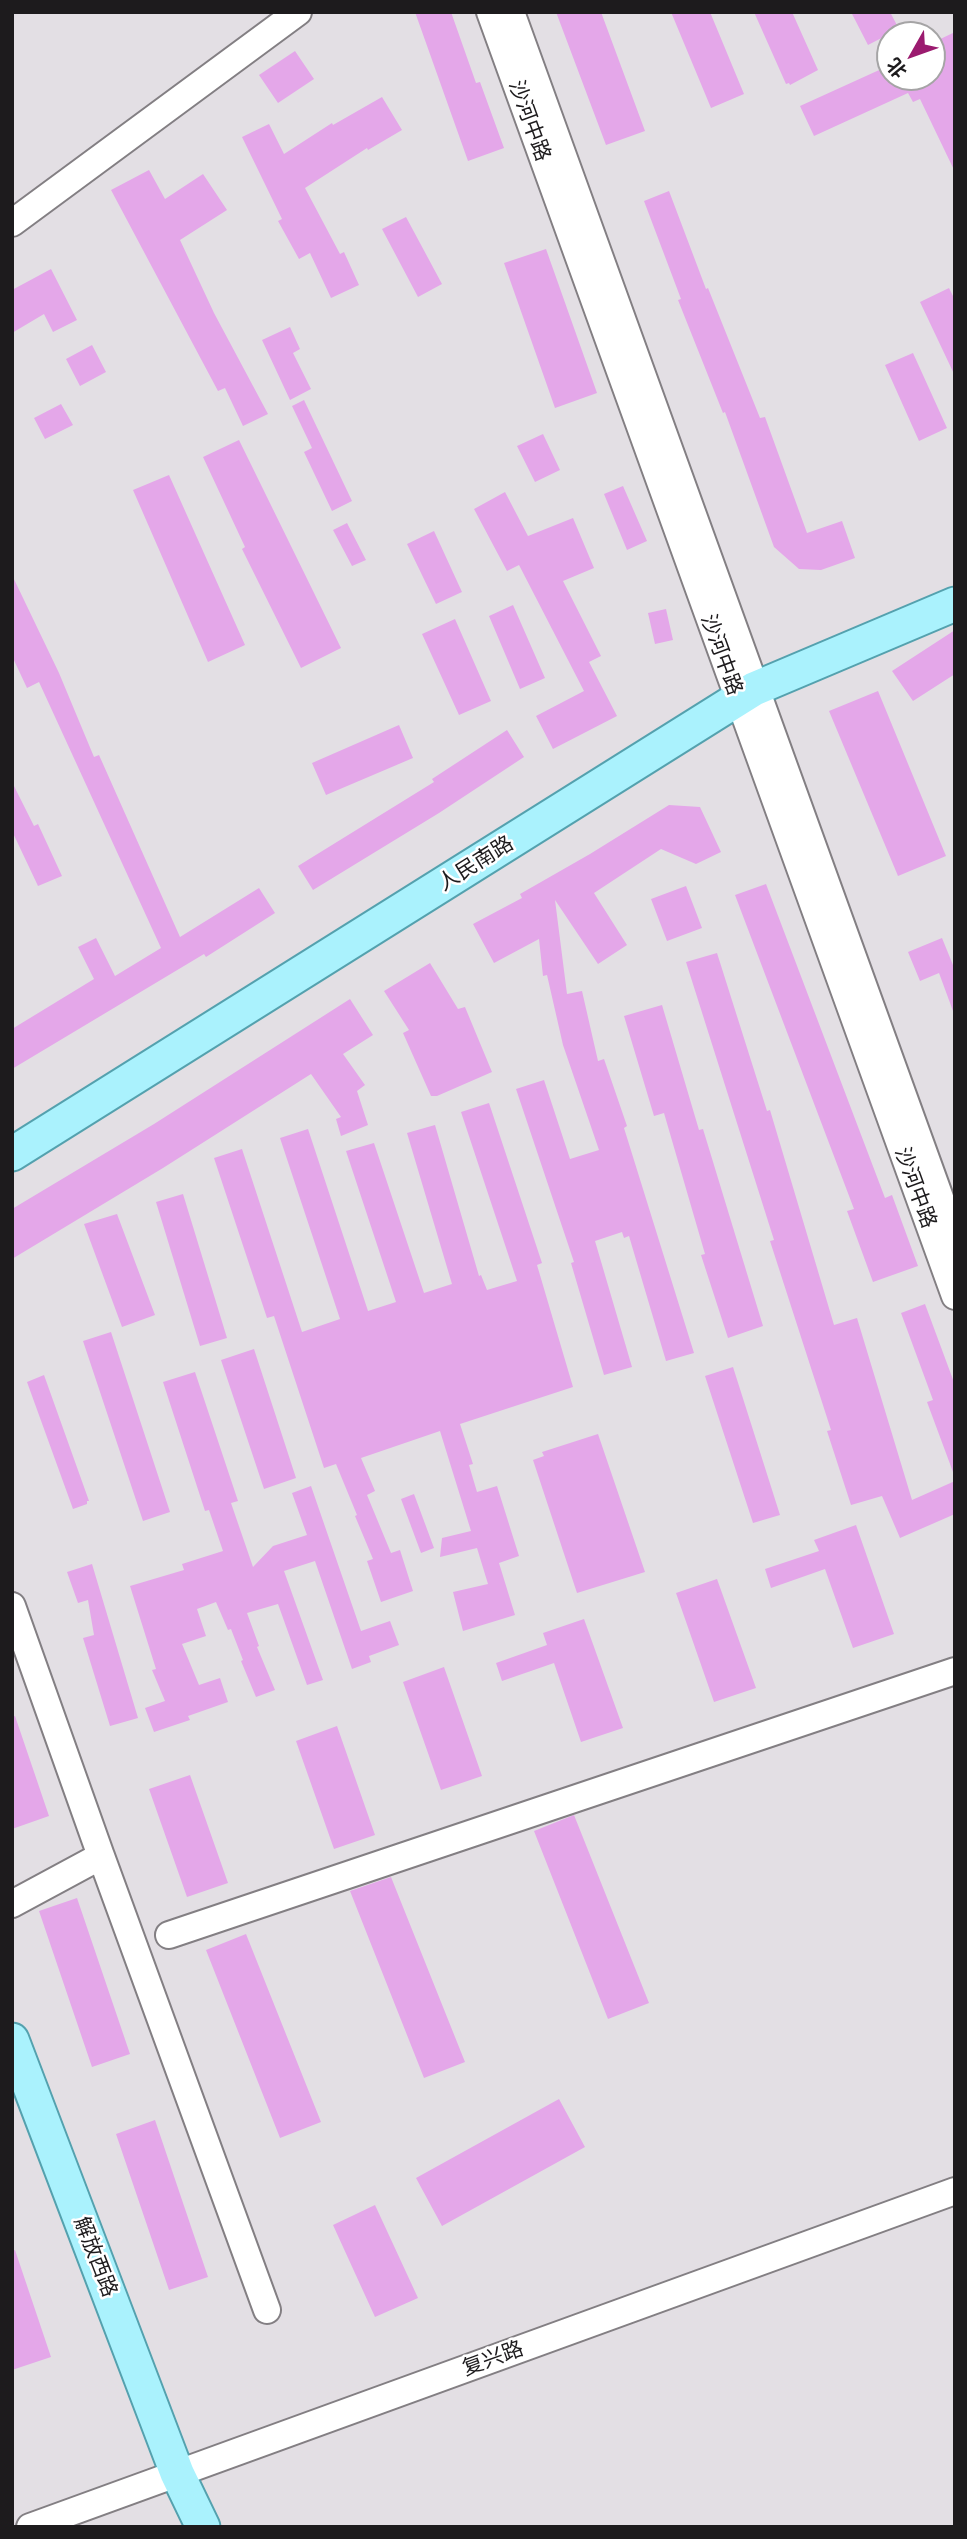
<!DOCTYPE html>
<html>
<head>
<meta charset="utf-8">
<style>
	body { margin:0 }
	#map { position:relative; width:967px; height:2539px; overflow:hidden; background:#e3dfe4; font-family:"PT Sans","Noto Sans SC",sans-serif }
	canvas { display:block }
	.frame { position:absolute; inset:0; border:14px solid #1d1b1d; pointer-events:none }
	.north { position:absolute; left:876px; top:21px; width:70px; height:70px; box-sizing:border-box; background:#fff; border:2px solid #a5a4a5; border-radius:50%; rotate:230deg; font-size:19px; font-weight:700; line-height:28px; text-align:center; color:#1d1b1d }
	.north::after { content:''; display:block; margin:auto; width:24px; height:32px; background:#9b1b6f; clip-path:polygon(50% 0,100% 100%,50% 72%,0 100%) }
</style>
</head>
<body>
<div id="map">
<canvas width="967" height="2539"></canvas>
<div class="frame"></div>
<div class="north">北</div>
</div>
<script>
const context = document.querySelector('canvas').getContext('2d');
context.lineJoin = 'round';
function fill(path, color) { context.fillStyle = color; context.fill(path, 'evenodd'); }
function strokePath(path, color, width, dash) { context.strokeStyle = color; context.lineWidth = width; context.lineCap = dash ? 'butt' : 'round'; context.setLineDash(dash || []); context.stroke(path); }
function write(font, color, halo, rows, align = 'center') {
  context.font = font + ' "PT Sans","Noto Sans SC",sans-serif'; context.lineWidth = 5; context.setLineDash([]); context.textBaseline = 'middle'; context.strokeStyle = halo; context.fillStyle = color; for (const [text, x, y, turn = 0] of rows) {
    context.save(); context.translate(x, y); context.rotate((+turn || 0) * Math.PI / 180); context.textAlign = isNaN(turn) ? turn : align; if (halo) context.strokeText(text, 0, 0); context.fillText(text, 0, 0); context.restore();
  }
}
fill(new Path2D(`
	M415 12H451L476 83 480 82 504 148 468 161Z
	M556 12H601L645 131 606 145Z
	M671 12H710L744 94 711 108Z
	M754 12H792L818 70 790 85 789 83 786 84Z
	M851 12H890L899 29 868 45Z
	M955 32V172L920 99 913 102 908 93 814 136 800 106 888 66 890 77H932V43Z
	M295 51 314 79 278 103 259 75Z
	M382 97 402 130 368 150 367 148 305 188 340 254 344 252 359 285 331 298 310 253 299 259 278 221 282 219 242 137 269 124 284 154 332 123 333 125Z
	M149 170 165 199 203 174 227 210 180 240 214 313 268 414 243 426 225 388 218 391 111 190Z
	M669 191 706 289 708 288 760 418 765 417 807 533 842 521 855 558 821 570 799 569 774 547 725 412 723 413 678 300 681 299 644 201Z
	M406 217 442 284 418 297 382 229Z
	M546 249 597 393 555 408 504 263Z
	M51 269 77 320 53 332 44 314 12 333V290Z
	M949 288 955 300V376L920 302Z
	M290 327 300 349 293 353 311 389 290 400 262 340Z
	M92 345 106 372 80 386 66 359Z
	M913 353 947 428 919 441 885 365Z
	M304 400 352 501 332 511 304 452 312 448 292 406Z
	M61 404 73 425 45 439 34 418Z
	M543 434 560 470 535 482 517 446Z
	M239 440 341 648 301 668 242 549 245 547 203 457Z
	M169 475 245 645 208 662 133 490Z
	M623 486 647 541 627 550 604 494Z
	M505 492 528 536 573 518 594 568 563 581 601 656 589 662 617 716 553 749 536 716 584 691 519 565 507 571 474 509Z
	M347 523 366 560 352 566 333 530Z
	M434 531 462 592 436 604 407 544Z
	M12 575 59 673 94 757 99 755 180 937 259 888 275 913 206 957 204 954 12 1069V1029L94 979 78 947 96 938 115 976 161 948 39 682 27 688 12 656Z
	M513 605 545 678 520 689 489 616Z
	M666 609 673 640 655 644 648 613Z
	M455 619 491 701 459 715 422 634Z
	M955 630V674L913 701 892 671Z
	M878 691 946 856 898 876 829 711Z
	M399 725 413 758 326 795 312 763Z
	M507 730 524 757 439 813 313 890 298 866 434 782 432 779Z
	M12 782 34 826 38 824 62 876 38 886 12 831Z
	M669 805 700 807 721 852 696 864 661 849 594 893 627 945 598 964 555 900 567 994 582 991 598 1061 604 1059 627 1126 624 1128 694 1353 666 1361 629 1236 624 1238 622 1232 595 1241 632 1367 604 1375 571 1263 574 1262 516 1089 544 1080 570 1159 599 1150 563 1045 547 975 543 976 539 939 494 963 473 924 522 898 520 894 590 854Z
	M766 884 885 1198 892 1195 918 1266 873 1282 847 1211 854 1209 735 895Z
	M686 886 702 928 667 941 651 899Z
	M942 938 955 970V1010L953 1011 939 973 920 981 908 952Z
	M717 953 767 1111 770 1110 834 1325 857 1318 912 1500 955 1481V1514L900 1538 882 1496 851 1505 827 1431 831 1430 770 1241 774 1240 686 962Z
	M430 963 458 1009 465 1007 492 1072 437 1096H431L403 1033 409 1030 384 991Z
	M350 999 373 1035 343 1054 365 1085 357 1091 368 1125 341 1136 336 1119 341 1117 311 1074 163 1168 12 1259V1209L154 1124Z
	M662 1005 699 1130 703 1129 763 1326 728 1338 701 1255 705 1254 664 1113 654 1116 624 1016Z
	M489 1103 542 1263 537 1265 573 1387 460 1424 473 1464 469 1465 477 1492 497 1486 519 1556 499 1563 515 1615 463 1631 453 1592 488 1584 477 1548 440 1557 442 1538 471 1531 440 1431 361 1458 375 1491 367 1495 391 1553 400 1550 413 1591 381 1602 367 1561 373 1559 355 1516 357 1515 336 1464 324 1468 274 1316 267 1318 214 1158 242 1149 302 1332 340 1319 280 1138 308 1129 368 1311 396 1302 346 1151 374 1143 424 1293 452 1284 407 1133 435 1125 479 1276 481 1275 487 1290 517 1281 461 1112Z
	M183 1194 227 1338 200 1346 156 1202Z
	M117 1214 155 1315 122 1327 84 1224Z
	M925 1304 955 1385 953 1472 927 1402 933 1400 901 1313Z
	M111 1332 170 1512 143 1521 83 1341Z
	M254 1349 296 1478 264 1489 221 1360Z
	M733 1367 780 1515 753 1523 705 1376Z
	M195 1372 238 1501 231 1503 253 1567 273 1546 307 1535 292 1493 311 1486 361 1631 390 1621 399 1645 369 1656 371 1662 352 1669 315 1561 284 1571 323 1680 307 1685 278 1604 247 1613 259 1646 257 1647 275 1690 256 1697 241 1661 243 1660 231 1629 228 1630 216 1602 197 1609 206 1636 182 1644 199 1685 220 1678 228 1702 188 1716 190 1720 154 1732 145 1708 165 1701 152 1670 156 1669 130 1586 184 1570 182 1564 223 1551 209 1510 205 1511 163 1382Z
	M44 1375 89 1501H87V1504L73 1509 27 1382Z
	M598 1434 645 1572 577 1593 533 1460 544 1456 542 1452Z
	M414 1494 434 1548 421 1553 401 1499Z
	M856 1525 894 1634 853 1648 825 1569 771 1588 765 1569 819 1551 814 1540Z
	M92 1564 138 1718 110 1726 83 1638 94 1635 88 1600 78 1603 67 1572Z
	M717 1579 756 1688 714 1702 676 1593Z
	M584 1619 623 1728 581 1742 554 1663 502 1681 496 1663 547 1645 543 1633Z
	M444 1667 482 1776 441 1790 403 1682Z
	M15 1716 49 1816 12 1829V1717Z
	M337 1726 375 1835 334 1849 296 1741Z
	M190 1775 228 1883 187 1897 149 1789Z
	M574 1815 649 2003 608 2019 534 1831Z
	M391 1877 465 2062 424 2078 350 1891Z
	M77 1898 130 2054 92 2067 39 1911Z
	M246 1934 321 2122 280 2138 206 1950Z
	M559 2099 585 2147 442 2226 416 2178Z
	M155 2120 208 2277 169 2290 116 2134Z
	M375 2205 418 2298 375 2317 333 2225Z
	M15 2250 51 2357 12 2370V2251Z`), '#e4a7e9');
const minor = new Path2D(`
	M490 12 955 1296
	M511 12 955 1239
	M12 223 298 12
	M12 1606 101 1856
	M12 1904 101 1856 267 2310
	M169 1935 955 1671
	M30 2527 955 2191`);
const major = new Path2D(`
	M12 1154 754 689 955 604
	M12 2040 177 2473 203 2527`);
strokePath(minor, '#837f83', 30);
strokePath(major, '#54a1ae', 37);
strokePath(minor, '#fff', 26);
strokePath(major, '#aaf2fd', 33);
write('21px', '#1d1b1d', '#fff', [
	["沙河中路",529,121,70],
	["沙河中路",721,655,70],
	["人民南路",476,864,-32],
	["沙河中路",915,1188,70],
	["解放西路",95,2257,69],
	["复兴路",493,2359,-20]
]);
</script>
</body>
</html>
